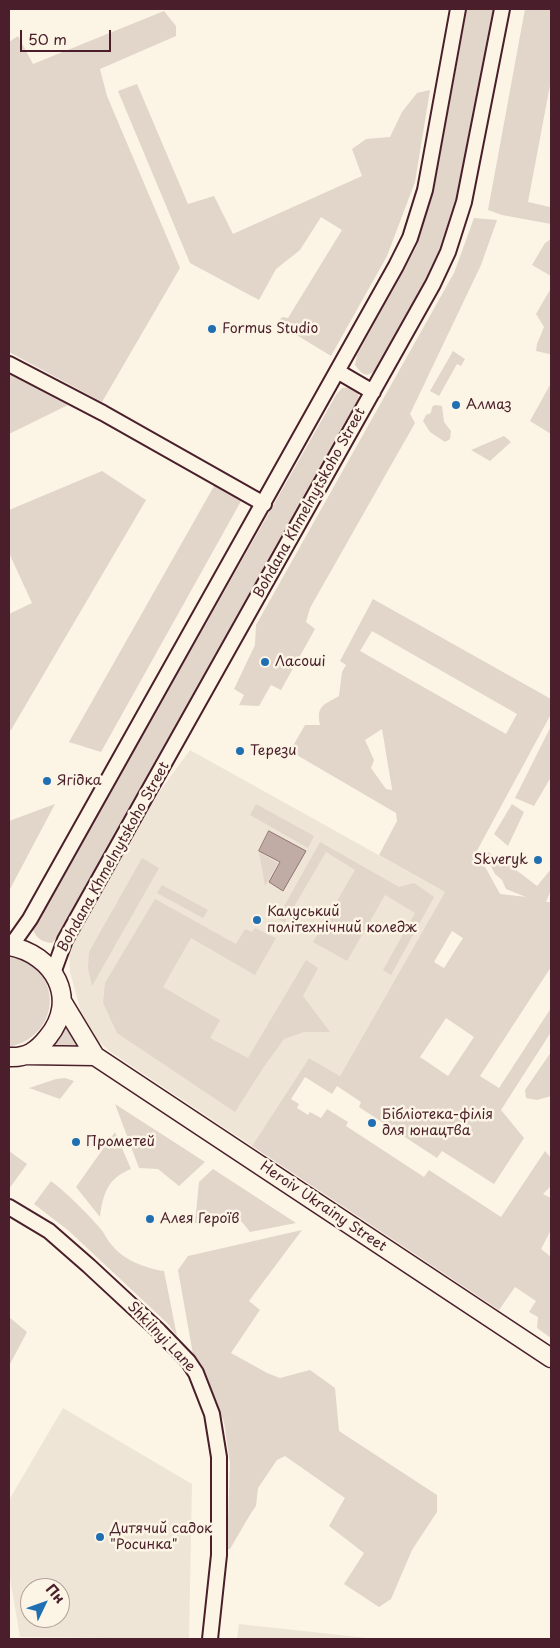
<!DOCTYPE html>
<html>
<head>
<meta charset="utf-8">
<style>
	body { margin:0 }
	#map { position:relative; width:560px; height:1648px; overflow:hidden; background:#fcf5e5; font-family:"Playpen Sans",sans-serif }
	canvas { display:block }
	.frame { position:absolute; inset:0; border:10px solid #4a1f2b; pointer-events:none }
	.north { position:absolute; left:20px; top:1578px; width:50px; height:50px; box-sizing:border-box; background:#fcf5e5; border:1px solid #b59f9b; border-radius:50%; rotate:48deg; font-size:14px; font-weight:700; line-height:20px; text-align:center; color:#4a1f2b }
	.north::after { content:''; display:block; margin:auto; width:18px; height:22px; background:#1f6fb2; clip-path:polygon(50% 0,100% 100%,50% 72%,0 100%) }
	.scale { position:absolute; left:20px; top:30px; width:91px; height:22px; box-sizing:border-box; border:2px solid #4a1f2b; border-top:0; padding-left:6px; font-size:15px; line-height:18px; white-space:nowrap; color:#4a1f2b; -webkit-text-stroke:4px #fcf5e5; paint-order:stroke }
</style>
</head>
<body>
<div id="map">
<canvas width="560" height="1648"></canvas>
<div class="frame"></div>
<div class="north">Пн</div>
<div class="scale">50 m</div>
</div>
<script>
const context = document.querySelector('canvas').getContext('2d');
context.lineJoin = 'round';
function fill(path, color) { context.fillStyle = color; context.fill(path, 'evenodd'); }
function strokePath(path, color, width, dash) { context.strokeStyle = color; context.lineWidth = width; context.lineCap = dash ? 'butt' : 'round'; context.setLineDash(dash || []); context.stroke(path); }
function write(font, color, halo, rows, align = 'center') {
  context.font = font + ' "Playpen Sans",sans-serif'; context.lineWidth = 5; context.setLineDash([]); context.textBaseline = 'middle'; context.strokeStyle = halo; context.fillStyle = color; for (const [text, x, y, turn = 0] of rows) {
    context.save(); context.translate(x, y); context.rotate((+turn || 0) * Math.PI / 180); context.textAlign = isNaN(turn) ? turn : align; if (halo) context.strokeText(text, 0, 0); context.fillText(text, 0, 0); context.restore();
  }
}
fill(new Path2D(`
	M190 750 445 892 340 1076 309 1058 252 1146 112 1053 98 1041 81 1012 70 972 69 949 151 803Z
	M63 1408 192 1484 189 1639 20 1637 9 1573V1500ZM30 1588H60V1618H30Z
	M239 1624 377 1639H237Z`), '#eee5d7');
fill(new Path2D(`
	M467 9H494L457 198 447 234 426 283 379 367C369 377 364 378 355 365L357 355 404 270 416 247 424 222 433 193Z
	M525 9H551V80L528 202 550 207 551 203V224L502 215 488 210Z
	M164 11 176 26V36L100 69 107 96 180 268 102 402 9 352V42L18 36 33 64Z
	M137 84 188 204 214 196 233 234 362 176 352 149 366 139 390 137 402 112 417 93 430 90 415 182 387 256 331 356 277 323 282 317 288 318 342 230 321 217 300 250 276 269 259 300 190 263 118 91Z
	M474 218 497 220 481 265 410 414 415 423 310 608 306 622 315 629 281 690 271 685 259 706 239 705 244 695 234 689 255 645 256 625 454 273Z
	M551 239V276L532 265 545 243Z
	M551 288V354H549L536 351 537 344 544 327 536 314Z
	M453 351 465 359 461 366 457 364 439 396 430 391Z
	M9 374 68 405 9 434Z
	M551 383V434L530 421Z
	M351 387 358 391 359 401 356 408 59 936 52 943C42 942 37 939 33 930L35 924 336 395 342 388Z
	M435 405 442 406 444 422 451 431 450 439 445 442 430 432 423 421 426 415 431 413 432 407Z
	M504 436 511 442 490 461 471 450Z
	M102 471 146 500 11 730 9 731V614L32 603 9 553V510Z
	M218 479 245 494 101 752 69 742Z
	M373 599 551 699V714L473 858 482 861 500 894 526 897 506 889 502 880 495 874 486 857 488 852 507 863 537 886 551 869V890L546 902H551V967L480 1076 499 1088 551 1008V1032L501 1110 524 1138 494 1184 442 1151 437 1158 359 1107 361 1102 337 1086 332 1094 305 1077 291 1099 299 1104 297 1108 308 1115 310 1112 321 1118 327 1109 348 1122 346 1126 424 1177 429 1170 501 1217 545 1151 551 1158V1186L543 1194 551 1198V1230L541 1249 551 1257V1338L537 1328 538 1317 529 1312 536 1301 515 1287 499 1310 252 1146 309 1058 340 1076 445 892 379 855 397 821 396 813 290 751 305 725H320C316 705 324 705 339 696L342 672 346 665 340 661ZM372 631 517 714 506 734 360 651ZM382 729 392 789V790L386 789 371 768 374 760 365 740ZM452 931 463 938 444 968 434 962ZM446 1018 474 1037 448 1076 420 1057Z
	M551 726V777L534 806 515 798Z
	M55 804 9 891V821Z
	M256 804 314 836 308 848 250 815Z
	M512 804 524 812 508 846 494 834Z
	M320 842 399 887 414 883 434 897 391 975 383 970 415 913 385 895 347 961 313 942 355 870 326 852 285 922 277 919Z
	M259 852 278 863 265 886Z
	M142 858 159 868 92 986 88 968 89 952Z
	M162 885 208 910 203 918 157 893Z
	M155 899 236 944 245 929 252 932 255 928 276 938 255 975 191 938 163 987 220 1020 210 1038 248 1058 306 960 318 968 303 996 330 1032H304L284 1039 263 1068 235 1112 117 1033 103 1003 105 983Z
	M9 957C62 963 65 1035 9 1047Z
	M66 1019 85 1051 47 1050Z
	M551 1052V1096L537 1100 526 1098 525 1090Z
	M65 1078 74 1081 60 1099 29 1088 56 1079Z
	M115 1104 205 1162 179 1186 158 1169 139 1168Z
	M115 1132 131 1169C108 1178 103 1193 100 1217L76 1187Z
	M9 1151 27 1164 9 1189Z
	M213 1169 296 1223 250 1232 242 1222 195 1223 199 1182Z
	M51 1181C69 1195 84 1210 99 1227 104 1232 106 1238 110 1243 123 1260 144 1268 164 1271L177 1336 167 1323 69 1231 34 1204Z
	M302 1230 249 1301 260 1310 231 1353 267 1373 280 1378 310 1370 335 1388 339 1431 437 1495V1512L412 1550 391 1599 379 1607 344 1584 364 1553 329 1526 345 1498 285 1456 277 1460 258 1488 256 1506 251 1513 230 1549H227L230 1463 224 1422 213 1393 194 1360 178 1270 188 1256Z
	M9 1317 27 1332 9 1366Z`), '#e2d5ca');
const water = new Path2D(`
	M269 831 306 851 283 891 269 882 280 862 259 851Z`);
fill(water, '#c0aca5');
strokePath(water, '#917474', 1);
const minor = new Path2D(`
	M9 364 103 413 264 504
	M337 371 373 392
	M11 946 30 919 396 266 410 238 425 190 458 9
	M53 973 65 940 433 284 448 252 464 202 502 9
	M9 1207 49 1231 89 1266 159 1331 188 1361 196 1373 212 1414 219 1457V1555L210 1639`);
const major = new Path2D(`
	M9 946C54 954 79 999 48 1037 37 1051 27 1058 9 1057
	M63 1003 95 1056 551 1358
	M27 1055 95 1056`);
strokePath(minor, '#4a1f2b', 18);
strokePath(major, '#4a1f2b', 21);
strokePath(minor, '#fcf5e5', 14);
strokePath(major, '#fcf5e5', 18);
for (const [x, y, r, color] of [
	[212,329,5,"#1f6fb2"],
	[456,405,5,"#1f6fb2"],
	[265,662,5,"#1f6fb2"],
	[240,751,5,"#1f6fb2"],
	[47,781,5,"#1f6fb2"],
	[538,860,5,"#1f6fb2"],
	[257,920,5,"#1f6fb2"],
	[372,1123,5,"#1f6fb2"],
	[76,1142,5,"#1f6fb2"],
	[150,1219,5,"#1f6fb2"],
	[100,1537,5,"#1f6fb2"]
]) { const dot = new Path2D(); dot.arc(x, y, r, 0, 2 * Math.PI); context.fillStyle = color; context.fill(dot); strokePath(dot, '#fcf5e5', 2); }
write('14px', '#4a1f2b', '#fcf5e5', [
	["Formus Studio",222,329],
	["Алмаз",466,405],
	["Ласоші",275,662],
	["Терези",250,751],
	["Ягідка",57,781],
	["Skveryk",528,860,"right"],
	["Калуський",267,912],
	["політехнічний коледж",267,928],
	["Бібліотека-філія",382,1115],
	["для юнацтва",382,1131],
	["Прометей",86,1142],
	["Алея Героїв",160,1219],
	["Дитячий садок",110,1529],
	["\"Росинка\"",110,1545]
], 'left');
write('14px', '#4a1f2b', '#fcf5e5', [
	["Bohdana Khmelnytskoho Street",310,503,-61],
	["Bohdana Khmelnytskoho Street",114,857,-61],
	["Heroiv Ukrainy Street",323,1207,34],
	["Shkilnyi Lane",161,1337,46]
]);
</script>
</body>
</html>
